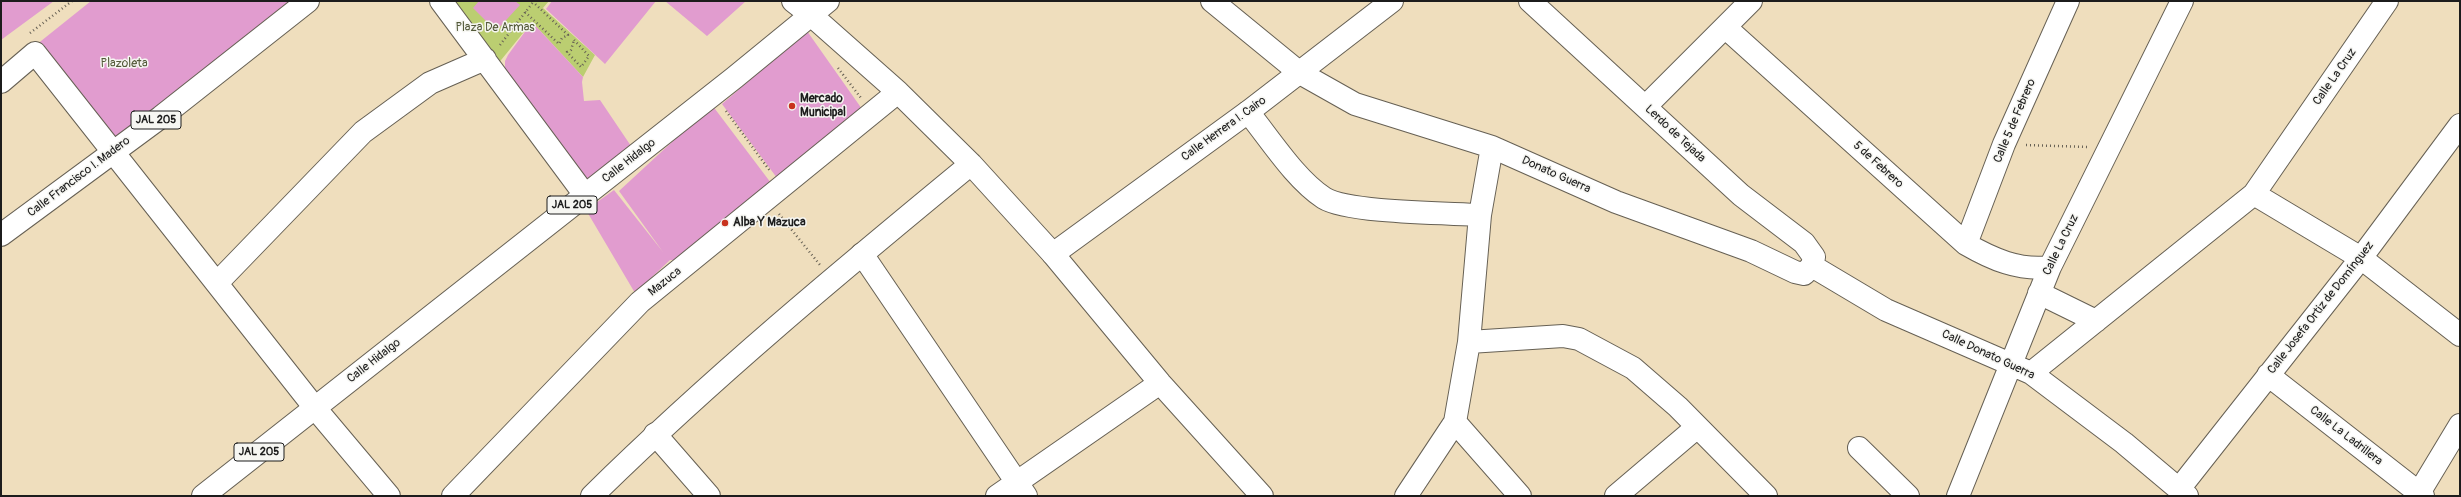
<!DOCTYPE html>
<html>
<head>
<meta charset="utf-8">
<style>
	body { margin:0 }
	#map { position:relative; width:2461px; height:497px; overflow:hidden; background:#efdebd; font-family:Pangolin,sans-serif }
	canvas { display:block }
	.frame { position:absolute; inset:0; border:2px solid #1c1c1c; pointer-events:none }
</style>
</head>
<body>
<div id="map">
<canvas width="2461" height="497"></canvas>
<div class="frame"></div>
</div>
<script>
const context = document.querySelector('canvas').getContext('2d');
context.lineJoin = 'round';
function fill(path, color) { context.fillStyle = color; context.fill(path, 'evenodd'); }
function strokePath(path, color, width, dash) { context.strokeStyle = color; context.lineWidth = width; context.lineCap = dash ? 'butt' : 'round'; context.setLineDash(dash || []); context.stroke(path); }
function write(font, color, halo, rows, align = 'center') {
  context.font = font + ' Pangolin,sans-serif'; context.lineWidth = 3; context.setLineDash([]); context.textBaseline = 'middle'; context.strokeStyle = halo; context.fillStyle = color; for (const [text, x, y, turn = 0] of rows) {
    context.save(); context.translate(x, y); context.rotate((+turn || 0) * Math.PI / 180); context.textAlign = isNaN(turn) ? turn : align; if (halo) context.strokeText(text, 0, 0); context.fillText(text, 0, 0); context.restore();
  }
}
fill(new Path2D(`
	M440 1H549L543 8 595 55 583 77 532 22 493 70Z`), '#bbce71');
fill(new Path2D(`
	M1 1H54L1 40Z
	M91 1H305L114 139 36 45Z
	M479 1H515L520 5 496 31 473 8Z
	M552 1H656L605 64 546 9Z
	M665 1H746L707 36Z
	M532 22 583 77 582 82 584 101 600 100 631 146 588 181 505 71V61L508 55Z
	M807 31 862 109 777 178 722 104Z
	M712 105 771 183 676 260H670L635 293 586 210 614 190 663 252 619 191Z`), '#e19ccf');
const minor = new Path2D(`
	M441 1 585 195
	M793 1 811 15
	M1212 1 1300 73 1355 104 1492 147 1616 202 1751 251 1795 272 1804 274 1812 266
	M1530 1 1741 195 1804 243 1814 257 1812 266
	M1725 27 1966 244C1992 259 2019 271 2050 267
	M1 82 35 53 315 408 389 496
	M1646 106 1751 1
	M1248 112C1270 139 1295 179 1324 198 1348 213 1448 213 1480 215
	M2254 194 2361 258 2460 335
	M1966 244 2004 144 2068 1
	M862 254 1026 496
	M1053 254 1160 383 1262 496
	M1812 266 1886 310 2031 373 2124 443 2187 496
	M217 283 363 132 430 83 485 59
	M2039 293 2096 321
	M1469 342 1563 336 1579 339 1633 368 1678 407 1766 496
	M2031 373 2254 194 2387 1
	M2268 375 2423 496
	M1455 422 1520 496
	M655 434 709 496
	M1859 448 1908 496
	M2179 489 2361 258 2460 125
	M2419 493 2460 425
	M997 496 1160 383
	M1406 496 1455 422 1469 342 1480 215 1492 147
	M1616 496 1696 428
	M1958 496 2050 267 2182 1`);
const major = new Path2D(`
	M811 15 898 92 971 164 1053 254 1248 112 1392 1
	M1 235 161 117 308 1
	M203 496 734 78 828 1
	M453 496 640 302 898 92
	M592 496C712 378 841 271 971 164`);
strokePath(minor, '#666054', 24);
strokePath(major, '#666054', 24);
strokePath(new Path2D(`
	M525 12 559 44 562 38 568 35 533 2
	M30 33 72 1
	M574 40 589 56 581 67 567 52 571 50Z
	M500 45 534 1
	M838 68 861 98
	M726 111 770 171
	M2026 145 2087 147
	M779 214 820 265`), '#666054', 2.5, [1, 3]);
strokePath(minor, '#fff', 22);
strokePath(major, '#fff', 22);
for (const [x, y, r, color] of [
	[792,106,4,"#c8321e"],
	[725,223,4,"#c8321e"]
]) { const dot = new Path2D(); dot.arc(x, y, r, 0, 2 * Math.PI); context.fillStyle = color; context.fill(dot); strokePath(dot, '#f6f6f2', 1.5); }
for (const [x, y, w] of [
	[156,120,50],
	[572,205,50],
	[259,452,50]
]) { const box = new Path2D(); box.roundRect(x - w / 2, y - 9, w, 18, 3); context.fillStyle = '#f6f6f2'; context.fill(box); strokePath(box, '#1c1c1c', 1); }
write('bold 11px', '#1c1c1c', null, [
	["JAL 205",156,120],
	["JAL 205",572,205],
	["JAL 205",259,452]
]);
write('12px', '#545a3a', '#f6f6f2', [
	["Plaza De Armas",495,28],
	["Plazoleta",124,64]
]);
write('12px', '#1c1c1c', '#f6f6f2', [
	["Calle La Cruz",2335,77,-55],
	["Calle 5 de Febrero",2015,121,-67],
	["Calle Herrera I. Cairo",1224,129,-36],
	["Lerdo de Tejada",1675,134,43],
	["Calle Hidalgo",629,161,-38],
	["5 de Febrero",1878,165,42],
	["Donato Guerra",1556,175,24],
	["Calle Francisco I. Madero",79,177,-37],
	["Calle La Cruz",2061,245,-64],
	["Mazuca",665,282,-39],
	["Calle Josefa Ortiz de Domínguez",2321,308,-52],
	["Calle Donato Guerra",1988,355,25],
	["Calle Hidalgo",374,361,-38],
	["Calle La Ladrillera",2346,436,38]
]);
write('bold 12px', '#1c1c1c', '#f6f6f2', [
	["Mercado",800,99],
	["Municipal",800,113],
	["Alba Y Mazuca",733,223]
], 'left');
</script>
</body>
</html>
